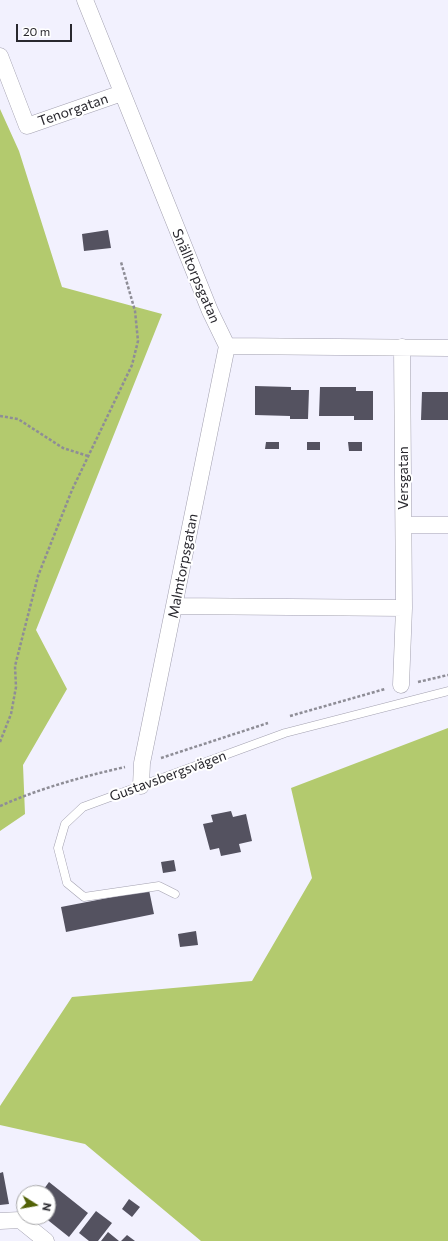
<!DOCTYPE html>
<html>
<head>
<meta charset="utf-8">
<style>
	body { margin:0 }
	#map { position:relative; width:448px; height:1241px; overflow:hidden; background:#f2f1fe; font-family:Commissioner,sans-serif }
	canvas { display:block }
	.north { position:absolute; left:16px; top:1185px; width:40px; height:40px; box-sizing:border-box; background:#fff; border:1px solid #a9a9ab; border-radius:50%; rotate:101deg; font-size:11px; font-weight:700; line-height:16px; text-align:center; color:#29282e }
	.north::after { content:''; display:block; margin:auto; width:14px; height:18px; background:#526207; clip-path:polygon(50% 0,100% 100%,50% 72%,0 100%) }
	.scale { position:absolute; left:16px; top:24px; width:56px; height:18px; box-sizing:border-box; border:2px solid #29282e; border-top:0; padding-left:5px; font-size:12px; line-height:14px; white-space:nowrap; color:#29282e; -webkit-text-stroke:3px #fff; paint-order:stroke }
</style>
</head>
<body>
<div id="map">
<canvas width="448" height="1241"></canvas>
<div class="north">N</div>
<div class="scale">20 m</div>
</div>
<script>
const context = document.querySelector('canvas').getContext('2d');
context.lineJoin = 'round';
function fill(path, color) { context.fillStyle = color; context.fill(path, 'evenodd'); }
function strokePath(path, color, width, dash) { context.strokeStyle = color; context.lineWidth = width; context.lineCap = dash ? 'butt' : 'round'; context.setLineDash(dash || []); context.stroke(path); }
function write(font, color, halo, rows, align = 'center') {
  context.font = font + ' Commissioner,sans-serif'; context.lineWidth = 4; context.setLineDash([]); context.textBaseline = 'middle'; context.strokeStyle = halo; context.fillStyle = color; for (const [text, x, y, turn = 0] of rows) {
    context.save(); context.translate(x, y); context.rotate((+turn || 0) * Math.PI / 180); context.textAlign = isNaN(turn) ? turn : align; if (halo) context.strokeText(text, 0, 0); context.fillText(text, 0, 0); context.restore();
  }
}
fill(new Path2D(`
	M0 109 19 151 62 287 162 314 36 630 67 689 23 765 25 814 0 831Z
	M448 728V1241H201L85 1144 0 1125V1106L72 997 252 981 312 878 291 788Z`), '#b3ca6e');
fill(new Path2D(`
	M108 230 111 248 84 251 82 234Z
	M255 386 291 387V390H309L308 419H290V416L255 415Z
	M320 387H356V391H373V420H354V416H319Z
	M422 392H448V420H421Z
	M266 442H279V449H265Z
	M307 442H320V450H307Z
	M348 442H362V451H349Z
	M231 811 233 817 246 814 252 841 239 844 241 852 221 856 219 848 210 850 203 824 213 822 211 815Z
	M174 860 176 871 163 873 161 862Z
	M149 890 154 914 66 932 61 907Z
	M196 931 198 945 180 947 178 934Z
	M3 1172 9 1204 0 1205V1173Z
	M49 1182 88 1213 69 1237 44 1217H48V1193H41Z
	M129 1199 140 1207 132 1217 122 1209Z
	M96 1211 112 1223 98 1241H89L79 1233Z
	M108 1232 119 1241H101Z
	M127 1235 135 1241H121Z`), '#545260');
const lane = new Path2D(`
	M175 894 159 886 84 897 67 883 58 848 65 824 83 807 285 733 448 691`);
const street = new Path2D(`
	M85 0 210 311 227 346
	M0 56 27 126 122 93
	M227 346 448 348
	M404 525H448
	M175 606 404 608
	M401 685 404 608 402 347
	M141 786 142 763 227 346
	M0 1221 20 1220 46 1241`);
strokePath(lane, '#a3a1b0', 9);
strokePath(street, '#a3a1b0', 17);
strokePath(new Path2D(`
	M0 416 18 419 63 448 88 456
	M418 682 448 675
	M290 716 385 689
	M0 742 11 714 16 687 15 666 38 576 72 490 132 365 138 341 135 311 121 262
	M161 758 268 723
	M0 806C41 788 81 777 125 767`), '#8e8d96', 2.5, [3, 2]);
strokePath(lane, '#fff', 8);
strokePath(street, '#fff', 16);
write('14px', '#29282e', '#fff', [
	["Tenorgatan",73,110,-19],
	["Snälltorpsgatan",196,276,67],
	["Versgatan",403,478,-90],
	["Malmtorpsgatan",183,566,-79],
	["Gustavsbergsvägen",168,776,-20]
]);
</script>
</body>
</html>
